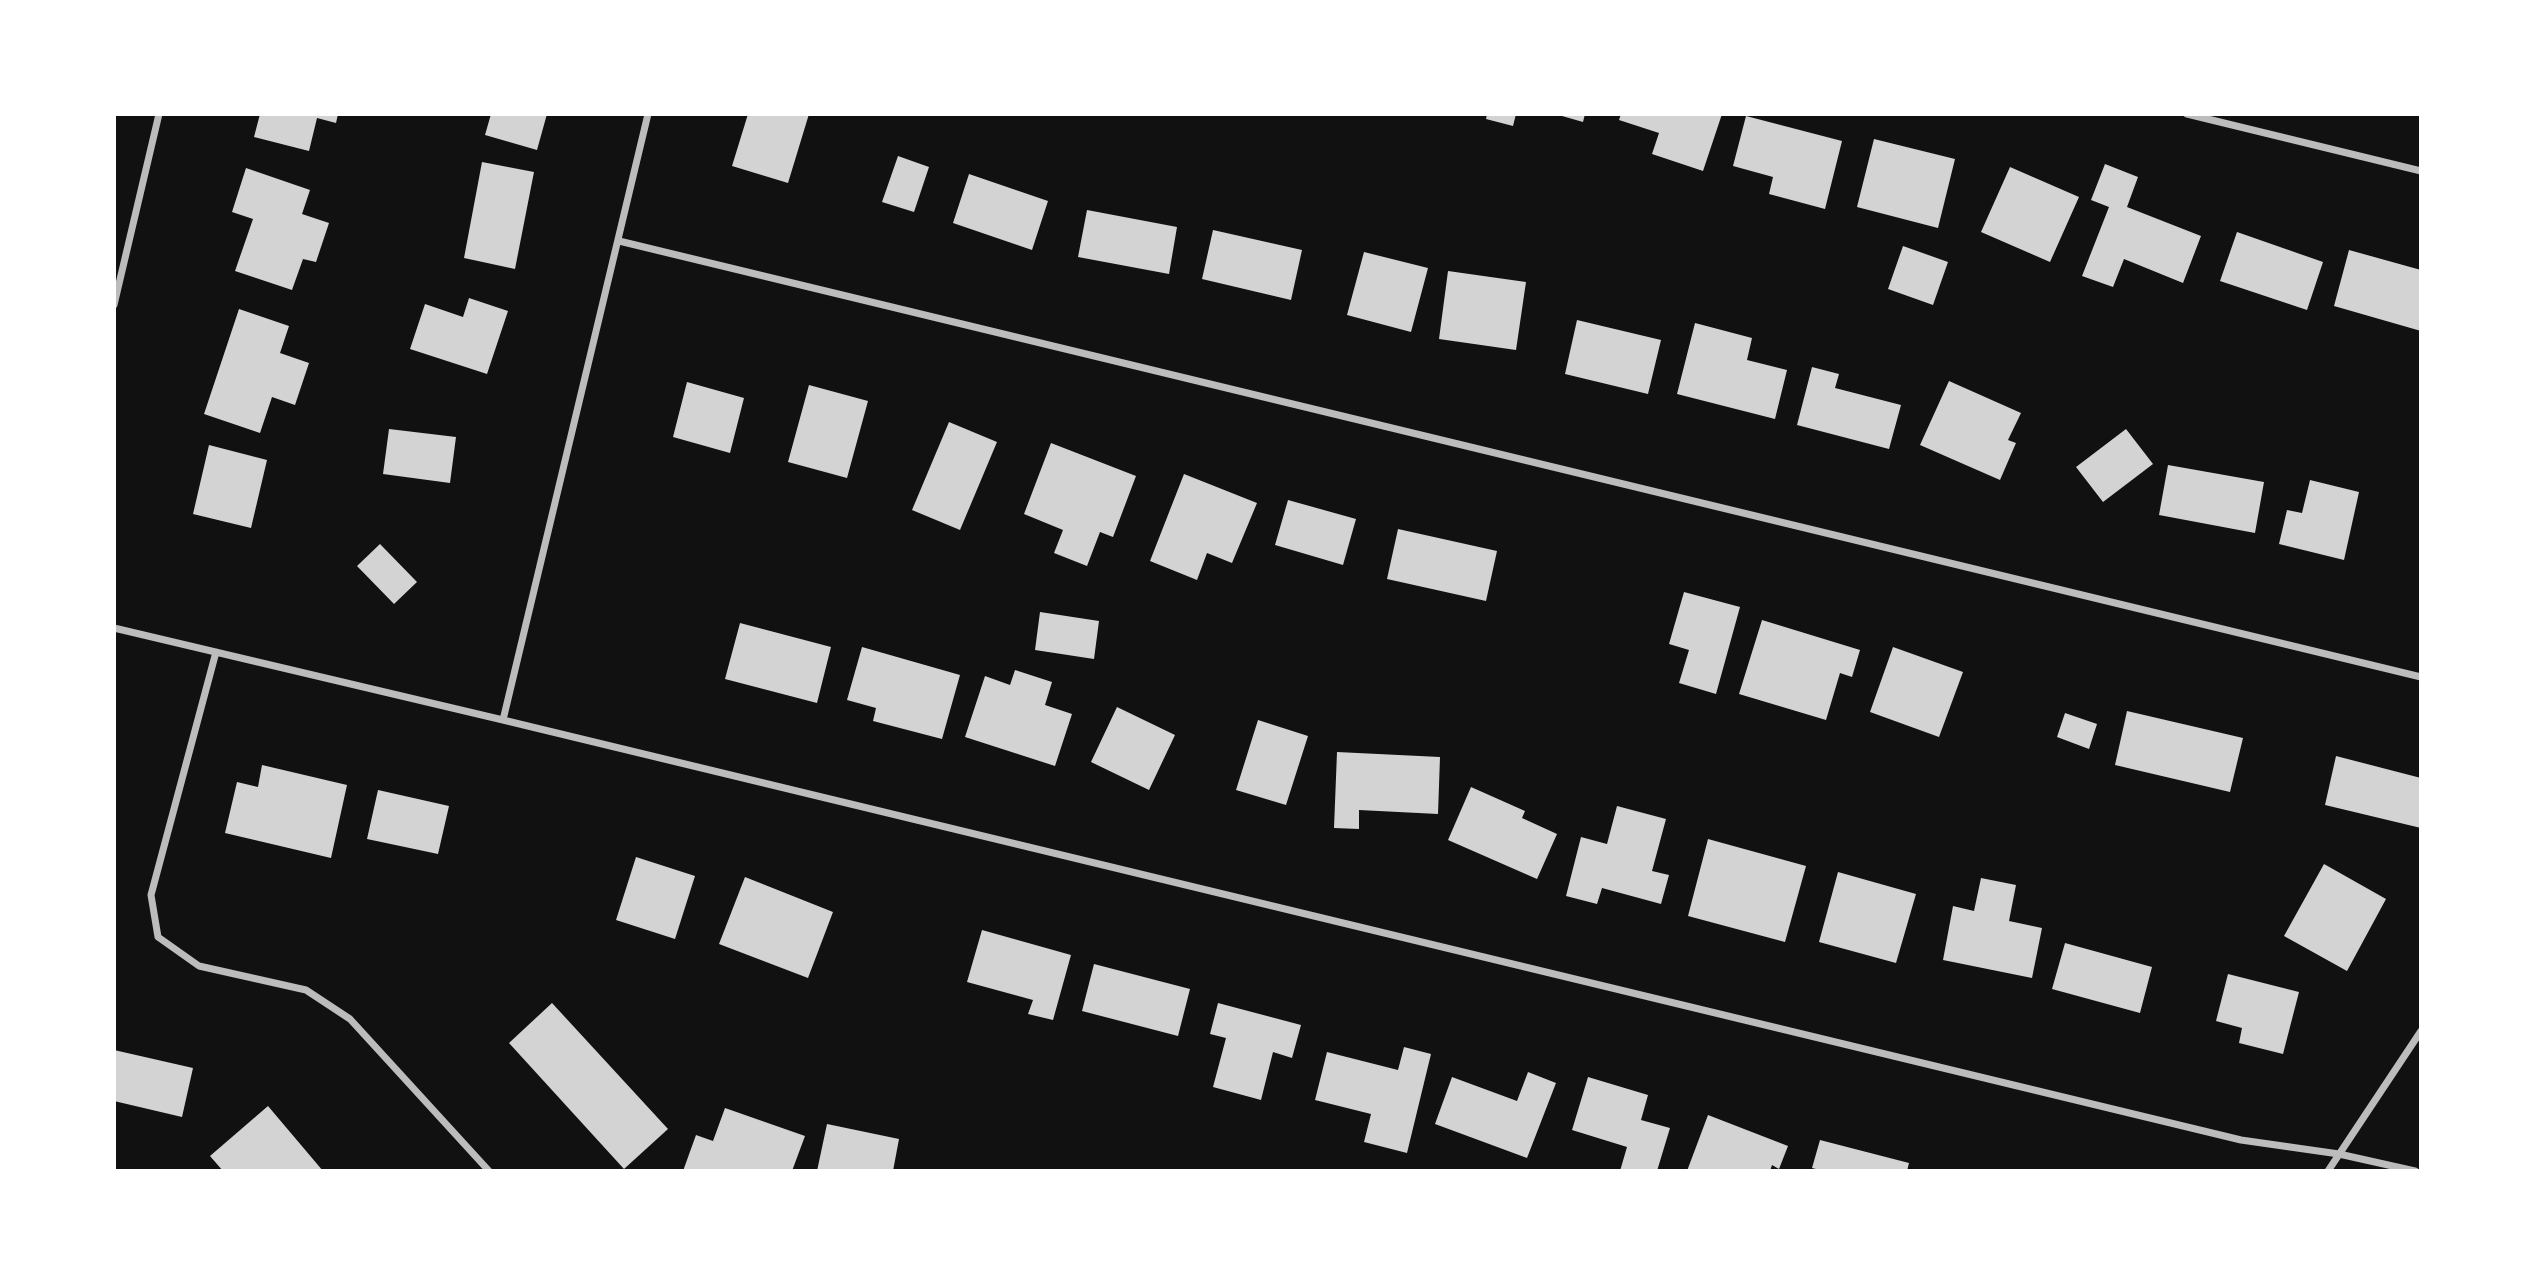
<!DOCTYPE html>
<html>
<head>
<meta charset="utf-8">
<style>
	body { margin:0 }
	#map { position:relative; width:2535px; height:1285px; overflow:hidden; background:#111; font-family:"PT Sans Narrow",sans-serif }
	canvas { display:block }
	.frame { position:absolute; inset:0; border:116px solid #fff; pointer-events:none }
</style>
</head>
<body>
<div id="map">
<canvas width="2535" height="1285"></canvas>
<div class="frame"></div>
</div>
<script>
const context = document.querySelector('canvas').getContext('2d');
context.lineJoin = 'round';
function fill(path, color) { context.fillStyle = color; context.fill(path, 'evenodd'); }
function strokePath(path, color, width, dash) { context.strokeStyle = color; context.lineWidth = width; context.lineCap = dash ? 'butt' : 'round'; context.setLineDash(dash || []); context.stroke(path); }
fill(new Path2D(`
	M260 114H338L336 123 317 118 309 151 254 137Z
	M491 114H547L537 150 485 135Z
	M748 114H809L788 183 732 166Z
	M1487 114H1516L1513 126 1486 119Z
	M1555 114H1585L1583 122Z
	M1621 114H1722L1703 171 1652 154 1659 133 1619 120Z
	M1746 116 1842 141 1825 209 1769 194 1773 177 1733 166Z
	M1874 139 1955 159 1938 228 1857 207Z
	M898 156 929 167 914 212 882 202Z
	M482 162 534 172 515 269 464 258Z
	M2105 164 2138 177 2127 207 2201 236 2183 283 2124 259 2113 287 2082 276 2109 207 2091 200Z
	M2010 167 2079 197 2050 262 1981 232Z
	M246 168 310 190 302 214 329 223 316 262 303 259 292 290 235 271 253 219 232 212Z
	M969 174 1048 201 1032 250 953 223Z
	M1087 210 1177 227 1169 274 1078 257Z
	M1213 230 1302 250 1291 300 1202 279Z
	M2237 232 2323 262 2307 310 2220 281Z
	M1903 246 1948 262 1933 305 1888 289Z
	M2349 250 2421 270V331L2334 306Z
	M1364 252 1428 268 1411 332 1347 315Z
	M1448 271 1526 282 1516 350 1439 339Z
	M469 298 508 311 487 374 410 349 425 304 463 317Z
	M239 309 289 326 280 353 309 363 295 405 272 397 260 433 204 414Z
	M1577 320 1661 340 1648 394 1565 374Z
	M1695 323 1752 338 1747 360 1787 370 1775 419 1677 394Z
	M1812 367 1839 374 1835 388 1901 405 1889 449 1797 425Z
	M1949 381 2021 413 2008 440 2016 443 2000 480 1920 445Z
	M687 382 744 398 730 453 673 437Z
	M809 385 868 401 847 478 788 462Z
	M949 422 997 442 960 530 912 510Z
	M389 429 456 437 450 483 383 474Z
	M2126 429 2153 464 2103 502 2076 467Z
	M1051 443 1136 476 1113 537 1100 532 1087 566 1054 553 1063 530 1024 514Z
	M209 445 267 460 251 528 193 514Z
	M2168 465 2264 482 2255 533 2159 515Z
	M1184 474 1257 503 1232 563 1207 553 1197 580 1150 561Z
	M2310 480 2359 492 2344 560 2279 544 2287 510 2302 513Z
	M1288 500 1356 519 1343 565 1275 545Z
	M1398 529 1497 551 1486 601 1387 579Z
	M380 544 417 582 394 604 357 566Z
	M1684 592 1740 607 1716 694 1679 683 1689 650 1669 644Z
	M1040 612 1099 621 1094 659 1035 650Z
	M1762 620 1860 650 1852 677 1840 673 1826 720 1739 694Z
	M740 623 831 647 817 703 725 679Z
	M862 647 960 675 942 739 873 721 876 708 847 700Z
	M1893 647 1963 672 1939 737 1870 712Z
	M1015 670 1052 682 1045 705 1072 714 1055 766 965 737 985 676 1010 685Z
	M1117 707 1175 735 1149 790 1091 762Z
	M2127 711 2243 738 2230 792 2115 765Z
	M2065 713 2097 724 2089 749 2057 737Z
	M1258 720 1308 736 1286 805 1236 790Z
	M1337 752 1440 757 1438 814 1359 810V829L1334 828Z
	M2336 756 2421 778V828L2325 805Z
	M262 765 347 785 331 858 225 833 237 782 258 787Z
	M1471 787 1525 811 1522 818 1557 834 1537 879 1448 840Z
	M378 790 449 806 438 854 367 839Z
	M1617 806 1666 819 1652 871 1669 875 1661 904 1602 888 1597 904 1566 896 1581 837 1607 844Z
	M1708 839 1806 866 1785 942 1688 916Z
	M636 857 695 876 675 939 616 920Z
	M2324 864 2386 899 2347 971 2284 936Z
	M1838 872 1916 894 1896 963 1819 942Z
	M745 877 833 912 808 978 719 944Z
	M1981 878 2016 885 2009 921 2042 928 2032 978 1943 960 1953 906 1974 911Z
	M982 930 1071 955 1053 1020 1028 1014 1033 1000 967 982Z
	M2065 943 2152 967 2140 1013 2052 989Z
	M1094 964 1190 989 1178 1036 1082 1011Z
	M2228 974 2299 992 2283 1054 2239 1043 2242 1028 2216 1021Z
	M552 1003 668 1129 624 1169 509 1043Z
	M1218 1003 1301 1025 1292 1058 1273 1052 1261 1100 1213 1087 1226 1038 1210 1034Z
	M1404 1047 1431 1054 1407 1153 1364 1142 1371 1114 1315 1100 1327 1052 1398 1070Z
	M114 1050 193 1068 182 1117 114 1101Z
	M1528 1072 1556 1083 1527 1158 1435 1124 1452 1077 1517 1101Z
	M1588 1077 1648 1095 1641 1120 1670 1128 1657 1171H1620L1627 1147 1572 1130Z
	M268 1106 323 1171H223L210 1156Z
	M725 1108 805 1136 792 1171H683L696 1135 713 1141Z
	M1708 1115 1788 1146 1779 1169 1772 1165 1770 1171H1687Z
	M827 1124 899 1139 893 1171H817Z
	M1820 1140 1909 1163 1907 1171H1824L1812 1168Z`), '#d3d3d3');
strokePath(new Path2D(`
	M2187 114 2421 171
	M619 241 2421 677
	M114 305 159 114
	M114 628 503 720 2241 1140 2339 1154 2415 1171
	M216 652 151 895 158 937 199 966 306 990 350 1019 489 1171
	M503 720 648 114
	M2328 1171 2421 1031`), '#bcbcbc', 7);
</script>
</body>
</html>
